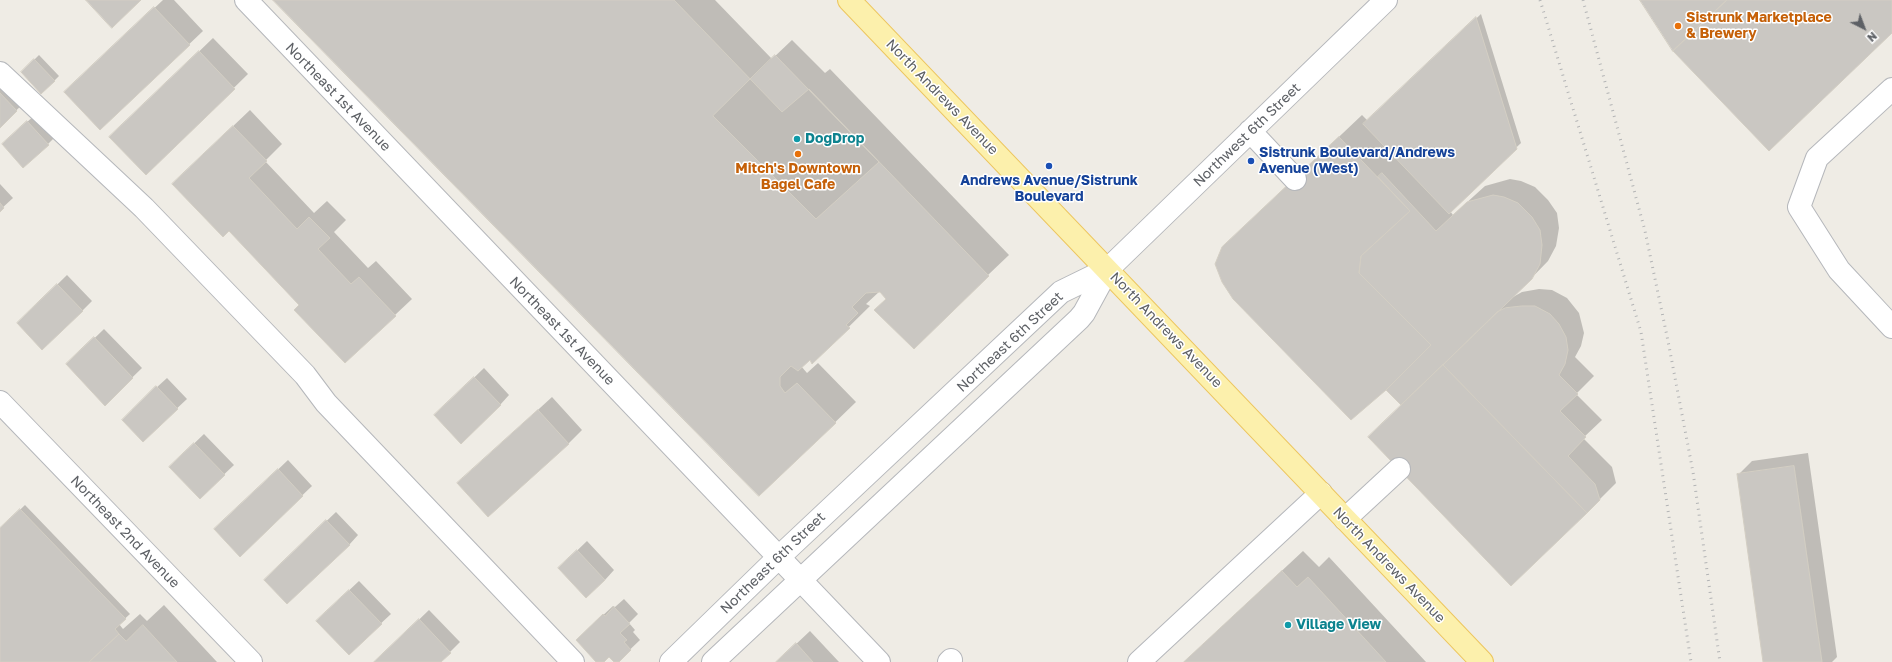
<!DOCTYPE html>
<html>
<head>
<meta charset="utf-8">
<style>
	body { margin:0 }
	#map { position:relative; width:1892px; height:662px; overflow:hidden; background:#efece5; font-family:"Golos Text",sans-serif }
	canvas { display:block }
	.north { position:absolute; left:1844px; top:8px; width:40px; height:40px; -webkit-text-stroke:3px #fff; paint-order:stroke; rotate:138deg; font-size:11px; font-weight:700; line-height:16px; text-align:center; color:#5d6065 }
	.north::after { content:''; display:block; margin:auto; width:14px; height:18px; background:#5d6065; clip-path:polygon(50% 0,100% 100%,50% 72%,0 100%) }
</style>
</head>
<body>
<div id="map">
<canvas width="1892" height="662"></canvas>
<div class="north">N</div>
</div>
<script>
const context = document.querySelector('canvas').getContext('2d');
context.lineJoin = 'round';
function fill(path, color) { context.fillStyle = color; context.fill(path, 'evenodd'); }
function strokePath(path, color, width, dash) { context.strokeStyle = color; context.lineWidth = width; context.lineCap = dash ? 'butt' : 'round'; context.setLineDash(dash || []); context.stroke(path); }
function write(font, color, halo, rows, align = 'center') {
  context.font = font + ' "Golos Text",sans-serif'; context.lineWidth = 3; context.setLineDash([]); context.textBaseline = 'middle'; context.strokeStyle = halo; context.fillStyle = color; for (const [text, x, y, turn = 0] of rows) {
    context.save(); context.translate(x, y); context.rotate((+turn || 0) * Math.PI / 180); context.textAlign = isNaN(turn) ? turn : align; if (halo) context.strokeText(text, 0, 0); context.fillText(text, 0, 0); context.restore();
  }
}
fill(new Path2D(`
	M163 0H174L203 31 100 129 79 79Z
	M275 0H715L772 59 792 40 825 73 830 69 1009 255 988 275 887 298 880 291 866 304 870 306 813 362 810 358 801 366 807 373 818 363 856 402 760 495Z
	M1481 14 1521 143 1450 211 1453 215 1485 186 1510 179 1521 181 1535 187 1548 200 1557 213 1559 228 1556 246 1548 261 1513 297 1522 292 1539 289 1552 290 1567 298 1579 313 1584 333 1581 346 1575 357 1594 376 1576 394 1602 420 1583 438 1612 467 1616 483 1599 500 1402 405 1386 388 1247 224 1362 115 1368 121Z
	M213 38 248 74 146 174 124 124Z
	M39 55 59 76 54 81 22 72Z
	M0 86 26 101 0 126Z
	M250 110 282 144 265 161 314 213 327 201 346 220 334 232 368 268 376 261 412 299 395 315 300 305 190 167Z
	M37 113 57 135 48 144 13 135Z
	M0 184 13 198 0 210Z
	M67 275 92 301 82 311 18 323Z
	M104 329 142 368 105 404 68 364Z
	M484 368 509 395 500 405 445 406Z
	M167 378 187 399 143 440 132 410Z
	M552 397 582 430 568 444 458 483Z
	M204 434 234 465 200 497 180 457Z
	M1808 453 1837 657 1832 662H1764L1738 475 1752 461Z
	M288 460 312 486 240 555 225 520Z
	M25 505 130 614 119 624 123 629 140 614 147 621 164 605 217 662H0V529Z
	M336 512 358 535 349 545 275 570Z
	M587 541 614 570 605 580 559 568Z
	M1303 551 1319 567 1329 557 1426 662H1184Z
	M359 581 391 614 349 653 327 611Z
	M624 599 638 614 629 623 635 630 633 632 640 640 617 662H615L609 656 603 662H598L586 631 613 606 615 607Z
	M429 610 460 642 440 662H375Z
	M810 631 839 662H777Z`), '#0003');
const building = new Path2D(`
	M86 0H141L112 28Z
	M273 0H674L782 112 809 89 989 276 914 349 874 310 886 299 880 292 866 293 852 307 858 313 846 325 850 328 812 364 810 360 798 371 791 366 780 377V386L785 393 797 383 836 423 759 496Z
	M1640 0H1727L1673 51Z
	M1727 0H1892V33L1769 151 1673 51Z
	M154 7 190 45 100 130 64 92Z
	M1476 17 1517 149 1449 214 1363 124Z
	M199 51 235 89 146 175 109 137Z
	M775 55 879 162 816 219 713 116Z
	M34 59 55 81 41 94 21 72Z
	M0 93 17 111 0 128Z
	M27 121 49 145 23 168 2 144Z
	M233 126 267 161 249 178 297 229 309 217 330 238 318 249 351 284 359 277 396 316 345 363 294 310 299 305 229 231 223 237 172 184Z
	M1339 137 1410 211 1361 256 1359 273 1431 345 1386 390 1351 420 1233 299 1222 282 1215 264 1222 247Z
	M1382 173 1436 231 1467 202 1493 195 1504 197 1518 203 1532 217 1540 230 1542 245 1540 264 1532 279 1401 405 1386 390 1431 345 1359 273 1361 256 1410 211 1378 177Z
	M0 203 4 208 0 212Z
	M57 284 83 311 42 350 17 323Z
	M1522 306H1535L1550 314 1559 324 1566 337 1568 350 1565 364 1559 375 1578 394 1560 411 1586 437 1568 456 1595 484 1600 500 1587 513 1443 365 1497 312 1505 308Z
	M94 337 133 378 105 406 66 364Z
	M1443 365 1587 513 1511 586 1368 437Z
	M474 377 501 405 461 444 434 415Z
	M156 386 178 409 143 442 122 420Z
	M538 410 569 444 488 517 457 483Z
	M194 443 225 475 200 499 169 467Z
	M1794 466 1822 662H1763L1737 474Z
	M278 469 303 496 240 557 214 529Z
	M20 509 126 619 115 629 119 634 89 662H0V528Z
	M326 520 350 545 287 604 264 580Z
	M577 550 605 580 586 598 558 568Z
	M1282 571 1297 587 1308 577 1386 662H1184Z
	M349 590 382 624 349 655 316 621Z
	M614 607 630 624 620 633 627 640 624 642 631 650 619 662H614L609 657 604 662H596L576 640 603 614 605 616Z
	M419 619 451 653 441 662H374Z
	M143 625 177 662H89L119 634 126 641Z
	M796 643 813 662H776Z`);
fill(building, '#cac7c2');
strokePath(building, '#d3cec3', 1);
const minor = new Path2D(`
	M246 0 879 662
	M0 73 144 208 305 375 326 403 573 662
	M1892 89 1817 158 1799 207 1839 270 1892 327
	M1250 131 1295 179
	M0 402 251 662
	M1345 519 1399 469
	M671 662 779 557 1061 292 1108 269
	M713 662 1079 319 1084 313 1108 269 1386 0
	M949 662 951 660
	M1139 662 1321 493`);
const major = new Path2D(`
	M849 0 1482 662`);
strokePath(minor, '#b5b7bb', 24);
strokePath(major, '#edc65f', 24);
strokePath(minor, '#fff', 22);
strokePath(major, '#fcf0ac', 22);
strokePath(new Path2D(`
	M1540 0 1641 332 1691 662
	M1583 0 1645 231 1668 341 1693 472 1720 662`), '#b3b4b5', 3, [1, 5]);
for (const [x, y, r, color] of [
	[1678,26,4,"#e8710a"],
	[797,139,4,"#0f9aa8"],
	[798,154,4,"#e8710a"],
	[1251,161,4,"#1a4fb4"],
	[1049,166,4,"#1a4fb4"],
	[1288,625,4,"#0f9aa8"]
]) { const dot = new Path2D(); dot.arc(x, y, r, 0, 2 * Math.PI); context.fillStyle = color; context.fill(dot); strokePath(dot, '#fff', 1.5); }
write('bold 14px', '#c56008', '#fff', [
	["Sistrunk Marketplace",1686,18],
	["& Brewery",1686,34],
	["Mitch's Downtown",798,169,"center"],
	["Bagel Cafe",798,185,"center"]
], 'left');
write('14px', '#5d6065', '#fff', [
	["Northeast 1st Avenue",338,97,46],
	["North Andrews Avenue",942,97,46],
	["Northwest 6th Street",1247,135,-44],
	["North Andrews Avenue",1166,330,46],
	["Northeast 1st Avenue",562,331,46],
	["Northeast 6th Street",1010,342,-43],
	["Northeast 2nd Avenue",125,532,46],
	["Northeast 6th Street",773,563,-44],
	["North Andrews Avenue",1389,565,46]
]);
write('bold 14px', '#0d838f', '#fff', [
	["DogDrop",805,139],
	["Village View",1296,625]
], 'left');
write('bold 14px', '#164399', '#fff', [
	["Sistrunk Boulevard/Andrews",1259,153],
	["Avenue (West)",1259,169],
	["Andrews Avenue/Sistrunk",1049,181,"center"],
	["Boulevard",1049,197,"center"]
], 'left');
</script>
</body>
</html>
